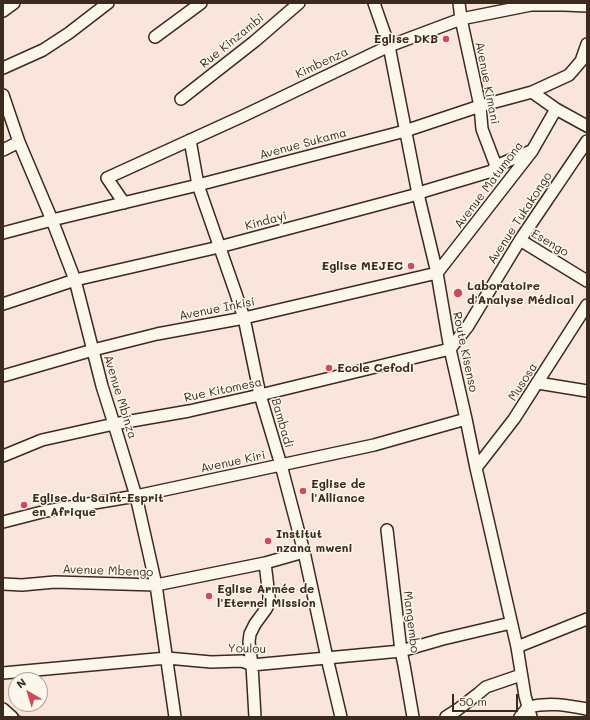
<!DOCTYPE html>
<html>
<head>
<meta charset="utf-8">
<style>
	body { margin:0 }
	#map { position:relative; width:590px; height:720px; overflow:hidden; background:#fae5dc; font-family:Mali,sans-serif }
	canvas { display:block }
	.frame { position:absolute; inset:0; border:4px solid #3b2a1e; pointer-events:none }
	.north { position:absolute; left:8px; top:672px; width:40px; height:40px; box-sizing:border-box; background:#fbf7ec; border:1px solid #aea59a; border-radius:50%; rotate:322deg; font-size:11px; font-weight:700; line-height:16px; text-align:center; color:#3b2a1e }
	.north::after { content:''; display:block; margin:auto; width:14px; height:18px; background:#d1495b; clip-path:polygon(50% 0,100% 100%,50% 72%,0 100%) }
	.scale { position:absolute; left:452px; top:694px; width:66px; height:18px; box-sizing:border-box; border:2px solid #3b2a1e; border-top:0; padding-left:5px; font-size:12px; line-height:14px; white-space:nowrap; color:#3b2a1e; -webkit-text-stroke:3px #fbf7ec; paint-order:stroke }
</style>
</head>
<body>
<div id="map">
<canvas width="590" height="720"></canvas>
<div class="frame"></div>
<div class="north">N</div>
<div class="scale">50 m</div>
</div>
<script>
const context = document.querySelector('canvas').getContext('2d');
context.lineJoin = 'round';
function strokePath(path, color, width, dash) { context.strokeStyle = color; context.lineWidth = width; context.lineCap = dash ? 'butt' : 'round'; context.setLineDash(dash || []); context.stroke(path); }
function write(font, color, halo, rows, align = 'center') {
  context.font = font + ' Mali,sans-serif'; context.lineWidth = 3; context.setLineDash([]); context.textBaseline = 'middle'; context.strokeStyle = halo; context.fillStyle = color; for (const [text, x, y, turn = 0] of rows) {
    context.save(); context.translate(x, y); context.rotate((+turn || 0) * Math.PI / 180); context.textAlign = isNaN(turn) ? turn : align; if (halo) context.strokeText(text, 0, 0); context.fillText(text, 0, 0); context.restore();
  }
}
strokePath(new Path2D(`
	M13 712 21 717`), '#668c94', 2.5);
const minor = new Path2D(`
	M374 3 389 46 418 194 437 273 450 349 466 419 476 468 517 647 525 696 531 717
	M459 3 461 19 480 106 482 129 496 166
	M3 11 14 3
	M155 37 201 3
	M3 68 43 50 69 33 108 3
	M532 92 556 109 587 126
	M3 95 19 142 52 220 75 280 102 386 114 424 136 496 156 585 175 717
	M181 99 255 41 299 3
	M190 140 198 185 235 291 244 318 260 395 281 465 304 552 327 658 341 717
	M3 150 19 142
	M124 203 107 178 243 116 389 46 461 19 531 5H564L587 6
	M3 233 52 220 198 185 405 131 480 106 532 92 569 75 581 61 587 44
	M520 240 587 281
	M3 304 75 280 219 247 418 194 425 191 492 171 496 166 531 151
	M3 376 93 350 157 334 244 318 437 273 532 151 556 109
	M538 383 587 391
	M3 456 42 440 114 424 189 411 260 395 450 349 468 326 520 240 587 141
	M476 468 514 419 587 305
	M3 522 46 511 136 496 374 445 466 419
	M387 530 401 651 404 665 413 717
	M3 584 22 585 55 582 156 585 265 563 304 552
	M517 647 587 619
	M3 673 167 658 211 662 242 661 252 665 401 651 443 639 511 623
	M528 707C549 702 566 705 587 709
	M3 709 12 717
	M255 717 252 665 249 642 250 634 255 624 266 609 269 603V596L265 563
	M446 717 457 710 479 693 486 687 521 675
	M520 717 528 707`);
strokePath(minor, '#3b2a1e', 14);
strokePath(minor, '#fbf7ec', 11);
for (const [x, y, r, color] of [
	[446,39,4,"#d1495b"],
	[411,266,4,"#d1495b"],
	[458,293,5,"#d1495b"],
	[329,368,4,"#d1495b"],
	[303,491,4,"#d1495b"],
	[24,505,4,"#d1495b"],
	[268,541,4,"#d1495b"],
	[209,596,4,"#d1495b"]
]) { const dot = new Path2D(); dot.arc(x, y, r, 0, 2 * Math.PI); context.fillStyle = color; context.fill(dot); strokePath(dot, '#fbf7ec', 1.5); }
write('bold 12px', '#3b2a1e', '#fbf7ec', [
	["Eglise DKB",438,39,"right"],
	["Eglise MEJEC",403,266,"right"],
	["Laboratoire",467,286],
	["d'Analyse Médical",467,300],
	["Ecole Cefodi",337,368],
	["Eglise de",311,484],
	["l'Alliance",311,498],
	["Eglise du Saint-Esprit",32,498],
	["en Afrique",32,512],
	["Institut",276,534],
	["nzana mweni",276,548],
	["Eglise Armée de",217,589],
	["l'Eternel Mission",217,603]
], 'left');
write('12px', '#3b2a1e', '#fbf7ec', [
	["Rue Kinzambi",232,41,-39],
	["Kimbenza",322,63,-25],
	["Avenue Kimani",487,83,79],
	["Avenue Sukama",303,144,-15],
	["Avenue Matumona",489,185,-53],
	["Avenue Tukakongo",520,218,-57],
	["Kindayi",266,221,-15],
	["Esengo",550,243,31],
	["Avenue Inkisi",217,309,-11],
	["Route Kisenso",465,352,78],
	["Musosa",523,382,-57],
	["Rue Kitomesa",223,390,-12],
	["Avenue Mbinza",120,397,73],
	["Bambadi",282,423,74],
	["Avenue Kiri",233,462,-12],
	["Avenue Mbengo",108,571,2],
	["Mangembo",411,622,83],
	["Youlou",247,649,1]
]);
</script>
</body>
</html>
